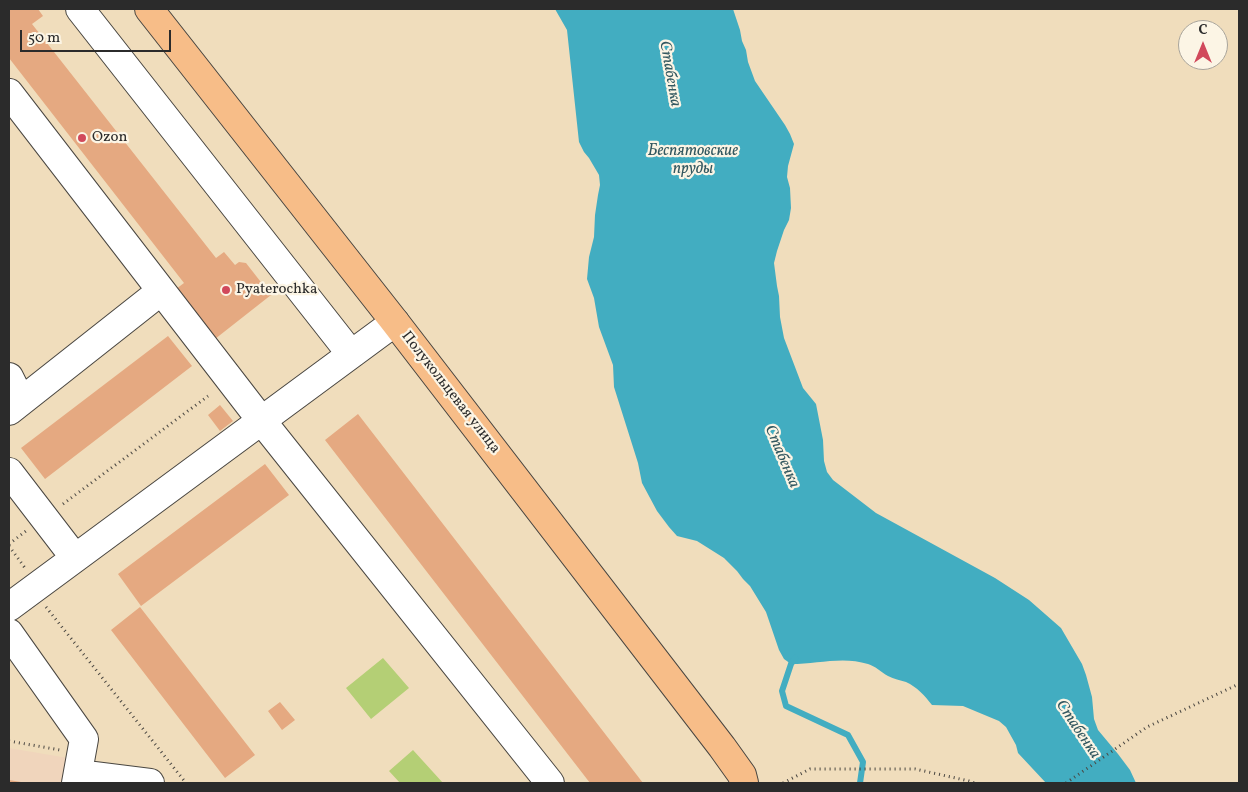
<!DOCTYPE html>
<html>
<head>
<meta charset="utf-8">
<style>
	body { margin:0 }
	#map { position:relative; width:1248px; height:792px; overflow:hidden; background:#f0ddbc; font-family:Vollkorn,serif }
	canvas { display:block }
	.frame { position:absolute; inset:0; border:10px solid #2b2b2b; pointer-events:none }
	.north { position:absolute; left:1178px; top:20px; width:50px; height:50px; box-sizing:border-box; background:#fcf5e5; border:1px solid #a8a49b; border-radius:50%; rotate:0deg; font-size:14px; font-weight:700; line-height:20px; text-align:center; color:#2b2b2b }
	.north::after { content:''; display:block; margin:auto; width:18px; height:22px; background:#d1495b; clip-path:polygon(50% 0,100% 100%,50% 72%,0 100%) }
	.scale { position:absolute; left:20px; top:30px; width:151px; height:22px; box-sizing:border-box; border:2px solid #2b2b2b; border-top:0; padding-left:6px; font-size:15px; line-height:18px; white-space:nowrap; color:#2b2b2b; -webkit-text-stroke:4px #fcf5e5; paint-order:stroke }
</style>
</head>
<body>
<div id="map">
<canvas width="1248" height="792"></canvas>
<div class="frame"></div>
<div class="north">С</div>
<div class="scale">50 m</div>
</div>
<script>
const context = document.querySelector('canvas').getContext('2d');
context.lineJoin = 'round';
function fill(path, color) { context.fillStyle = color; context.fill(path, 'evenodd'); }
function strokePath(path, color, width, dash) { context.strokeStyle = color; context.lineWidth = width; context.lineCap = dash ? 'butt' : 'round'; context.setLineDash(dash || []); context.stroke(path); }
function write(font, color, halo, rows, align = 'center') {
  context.font = font + ' Vollkorn,serif'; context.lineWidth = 4.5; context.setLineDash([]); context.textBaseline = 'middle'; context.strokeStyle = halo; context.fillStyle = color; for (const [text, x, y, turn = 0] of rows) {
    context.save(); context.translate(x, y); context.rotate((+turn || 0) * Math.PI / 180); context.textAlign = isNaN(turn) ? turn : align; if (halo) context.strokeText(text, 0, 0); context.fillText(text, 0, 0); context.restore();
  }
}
fill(new Path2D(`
	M9 748 68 758 63 783H9Z`), '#f0d5bc');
fill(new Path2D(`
	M383 658 409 688 371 719 346 688Z
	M413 750 443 783H400L389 771Z`), '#b4cf75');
fill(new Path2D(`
	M555 9H733L740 30 742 41 746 50 748 62 755 81 785 125 790 134 794 144 788 166 787 177 790 188 791 208 789 220 784 230 777 251 774 263 777 286 779 296 780 317 784 338 803 388 816 404 823 440 824 461 827 472 833 480 876 513 995 578 1029 600 1061 628 1082 664 1086 675 1092 697 1094 719 1098 730 1118 754 1130 770 1136 783H1046L1018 753 1016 745 1006 727 999 721 963 706 932 705C925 696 917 687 906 682 900 680 894 679 888 676 881 672 875 666 868 664 843 656 817 664 791 664L784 659 779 650 766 612 750 586 743 579 737 571 724 558 697 541 677 536 669 527 657 511 642 483 638 463 614 387 613 365 599 327 594 298 587 279 589 257 594 237 595 215 598 195 600 185 599 175 589 158 584 152 579 142 567 30Z`), '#42adc1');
strokePath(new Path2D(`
	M795 658 791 664 782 691 786 706 848 735 863 762 860 783`), '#42adc1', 6);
fill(new Path2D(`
	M9 9H38L43 16 32 24 216 258 224 252 235 265 239 262 246 263 271 295 215 339 176 289 184 283 9 58Z
	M168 336 192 366 45 479 21 448Z
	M220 405 233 421 220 431 208 415Z
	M358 414 528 634 643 783H590L325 440Z
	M265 464 289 495 141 606 118 574Z
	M140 607 255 755 225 778 111 630Z
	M280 702 295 720 282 730 268 711Z
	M9 780 21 782V783H9Z`), '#e5a981');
const minor = new Path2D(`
	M80 9 351 354
	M9 93 261 420 550 783
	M9 377 21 401
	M9 411 161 291
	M9 472 75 558
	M9 607 395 322
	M9 633 84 739 76 783
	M78 774 150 783`);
const major = new Path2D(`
	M149 9 395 322 722 747 742 775 744 783`);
strokePath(minor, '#494641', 30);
strokePath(major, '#494641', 30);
strokePath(new Path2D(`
	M63 504 208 396
	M9 544 26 531
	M9 546 25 568
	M46 607 186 783
	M9 741 60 750
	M783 783 810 769H915L969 781 975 783
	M1066 783 1147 727 1239 684`), '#494641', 3, [1, 4]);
strokePath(minor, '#fff', 28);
strokePath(major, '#f7bd88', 28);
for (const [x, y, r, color] of [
	[82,138,5,"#d1495b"],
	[226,290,5,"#d1495b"]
]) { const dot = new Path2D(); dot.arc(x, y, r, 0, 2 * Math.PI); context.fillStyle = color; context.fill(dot); strokePath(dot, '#fcf5e5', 2); }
write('15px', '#2b2b2b', '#fcf5e5', [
	["Ozon",92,138],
	["Pyaterochka",236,290]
], 'left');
write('15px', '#2b2b2b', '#fcf5e5', [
	["Полукольцевая улица",450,393,52]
]);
write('italic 16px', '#335860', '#fcf5e5', [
	["Стабенка",669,74,80],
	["Беспятовские",693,152],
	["пруды",693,170],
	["Стабенка",781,457,67],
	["Стабенка",1077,730,56]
]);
</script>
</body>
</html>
